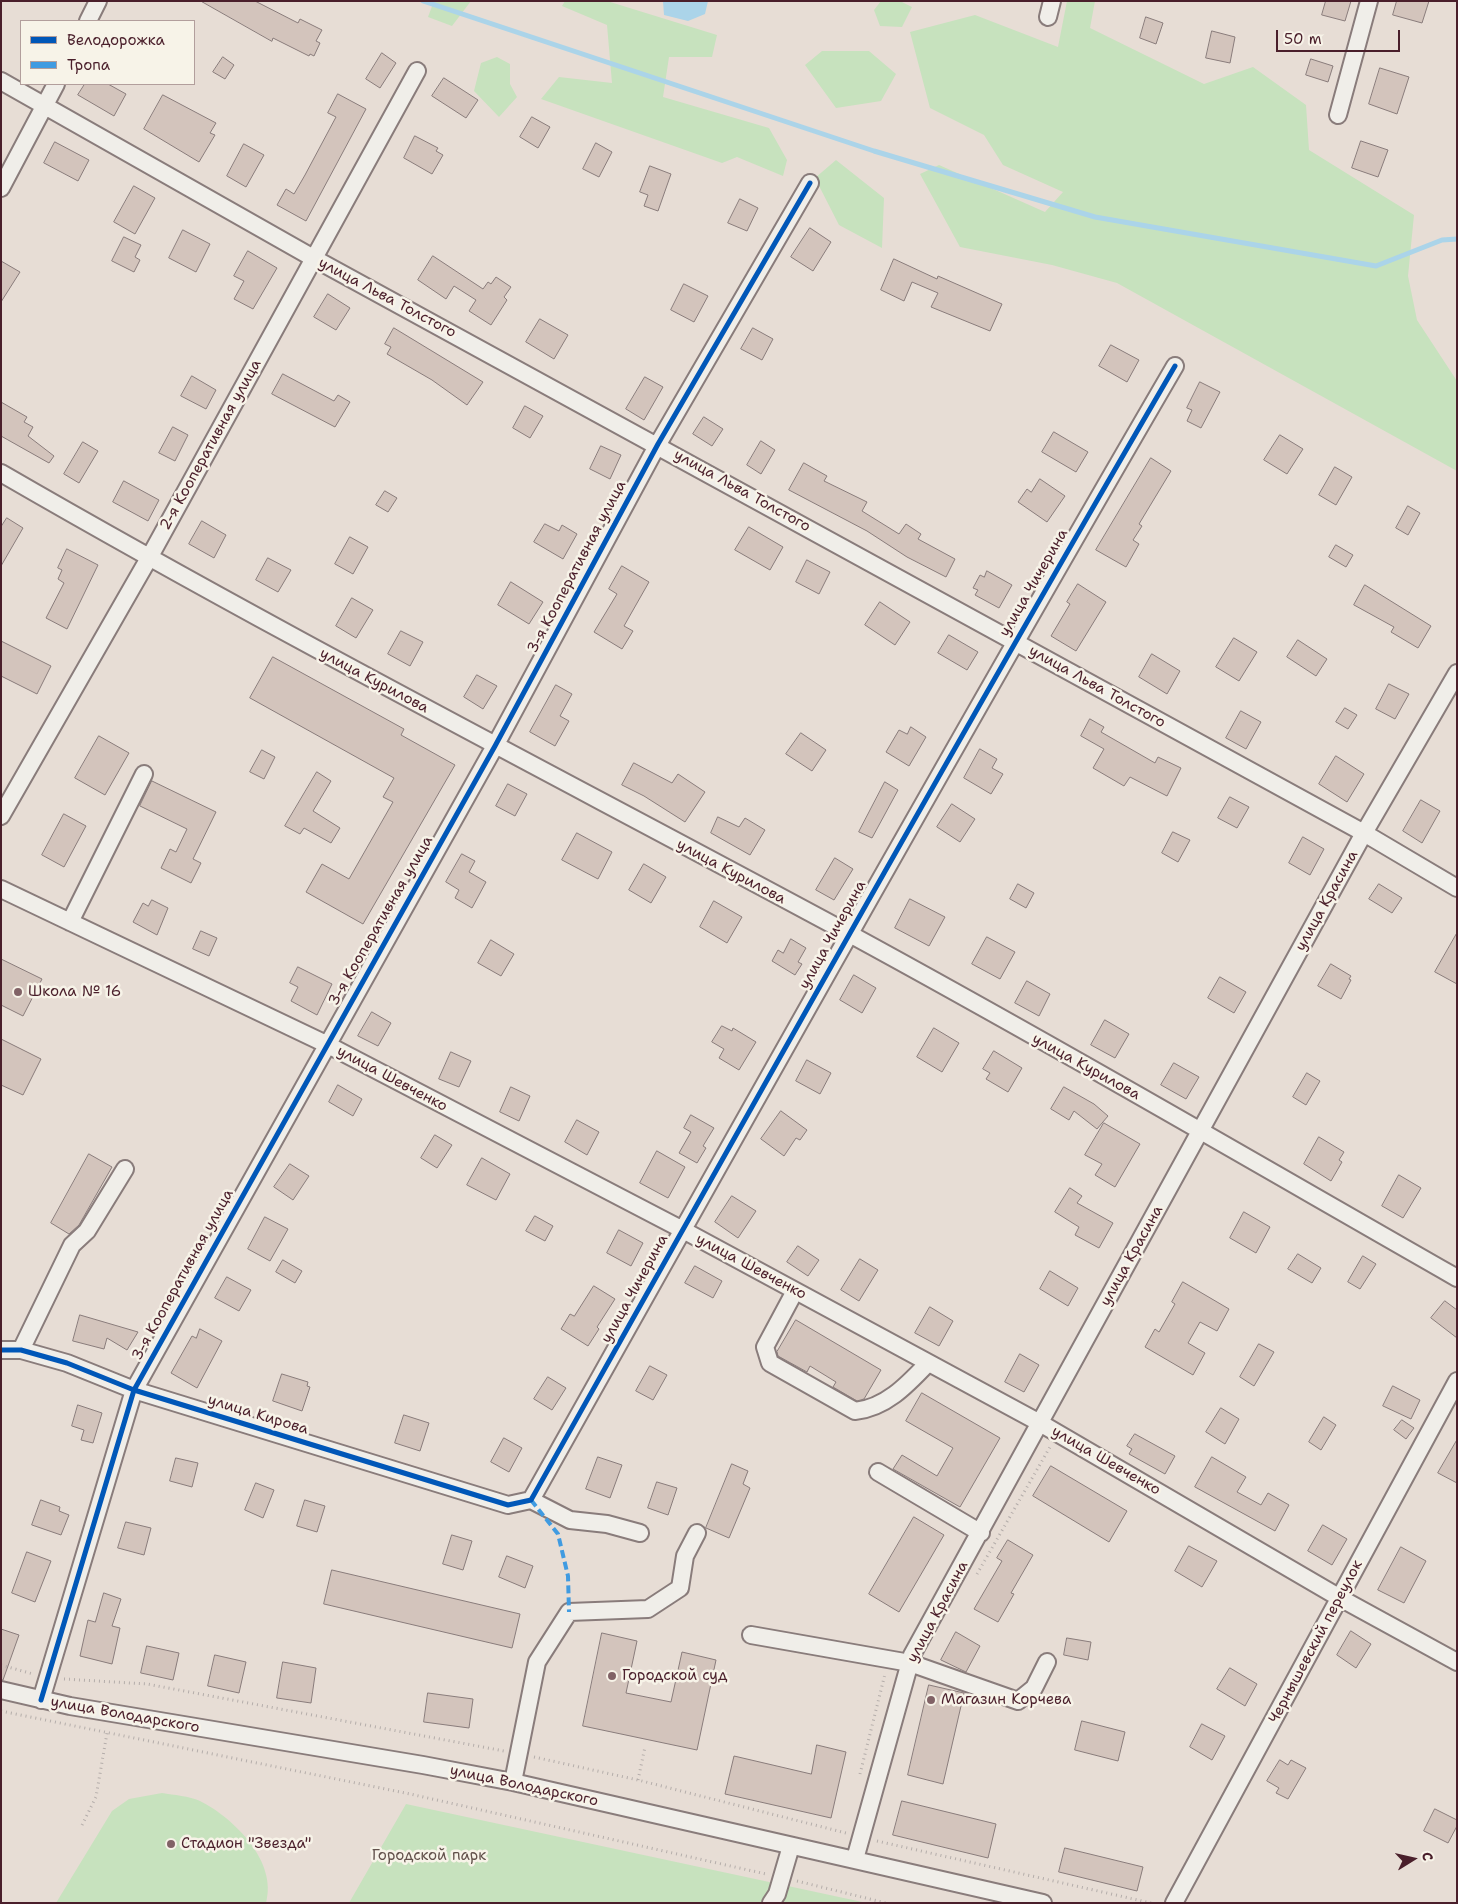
<!DOCTYPE html>
<html>
<head>
<meta charset="utf-8">
<style>
	body { margin:0 }
	#map { position:relative; width:1458px; height:1904px; overflow:hidden; background:#e7ddd5; font-family:"Shantell Sans",sans-serif }
	canvas { display:block }
	.frame { position:absolute; inset:0; border:2px solid #4a1f2b; pointer-events:none }
	.legend { position:absolute; left:20px; top:20px; width:175px; height:65px; box-sizing:border-box; background:#f7f3e8; border:1px solid #b29e9c; margin:0; padding:6px 9px; list-style:none; font-size:15px; color:#4a1f2b }
	.legend li { display:flex; align-items:center; gap:10px; height:25px }
	.legend b { width:25px; border:1px solid #b29e9c }
	.north { position:absolute; left:1388px; top:1834px; width:50px; height:50px; -webkit-text-stroke:4px #f7f3e8; paint-order:stroke; rotate:80deg; font-size:14px; font-weight:700; line-height:20px; text-align:center; color:#4a1f2b }
	.north::after { content:''; display:block; margin:auto; width:18px; height:22px; background:#4a1f2b; clip-path:polygon(50% 0,100% 100%,50% 72%,0 100%) }
	.scale { position:absolute; left:1276px; top:30px; width:124px; height:22px; box-sizing:border-box; border:2px solid #4a1f2b; border-top:0; padding-left:6px; font-size:15px; line-height:18px; white-space:nowrap; color:#4a1f2b; -webkit-text-stroke:4px #f7f3e8; paint-order:stroke }
</style>
</head>
<body>
<div id="map">
<canvas width="1458" height="1904"></canvas>
<div class="frame"></div>
<ul class="legend">
<li><b style="height:6px;background:#0057b8"></b>Велодорожка</li>
<li><b style="height:6px;background:#409be1"></b>Тропа</li>
</ul>
<div class="north">С</div>
<div class="scale">50 m</div>
</div>
<script>
const context = document.querySelector('canvas').getContext('2d');
context.lineJoin = 'round';
function fill(path, color) { context.fillStyle = color; context.fill(path, 'evenodd'); }
function strokePath(path, color, width, dash) { context.strokeStyle = color; context.lineWidth = width; context.lineCap = dash ? 'butt' : 'round'; context.setLineDash(dash || []); context.stroke(path); }
function write(font, color, halo, rows, align = 'center') {
  context.font = font + ' "Shantell Sans",sans-serif'; context.lineWidth = 5; context.setLineDash([]); context.textBaseline = 'middle'; context.strokeStyle = halo; context.fillStyle = color; for (const [text, x, y, turn = 0] of rows) {
    context.save(); context.translate(x, y); context.rotate((+turn || 0) * Math.PI / 180); context.textAlign = isNaN(turn) ? turn : align; if (halo) context.strokeText(text, 0, 0); context.fillText(text, 0, 0); context.restore();
  }
}
fill(new Path2D(`
	M434 1H471L452 26 428 17Z
	M565 1H607L717 35 712 57H669L663 97 769 128 787 160 783 176 737 157 722 163 541 99 559 77 612 83 607 25 562 6Z
	M881 1H900L912 7 902 27 880 26 874 10Z
	M1067 1H1095L1090 28 1204 84 1253 67 1306 105 1309 150 1414 215 1408 276 1417 320 1457 381V471L1117 283 1052 265 960 247 920 174 939 165 1045 212 1063 192 1003 165 984 135 930 108 910 32 975 15 1058 47Z
	M822 51H869L896 74 881 101 836 108 805 65Z
	M497 57 510 64V84L517 97 499 117 474 91 481 63Z
	M836 160 884 198 882 248 839 225 815 178Z
	M162 1793C174 1795 189 1796 200 1801 234 1818 278 1862 266 1903H56L112 1811 129 1799Z
	M406 1804 867 1903H349Z`), '#c7e2be');
fill(new Path2D(`
	M663 1H708L705 14 688 21 664 15Z`), '#abd4e9');
strokePath(new Path2D(`
	M423 1 874 151 1095 217 1376 266 1442 240 1457 239`), '#abd4e9', 5);
const building = new Path2D(`
	M201 1H255L298 23 300 19 322 30 316 41 320 43 314 56 310 54 309 56 273 38 272 41Z
	M1326 1H1351L1345 21 1322 15Z
	M1397 1H1429L1422 23 1393 15Z
	M1146 17 1163 23 1156 44 1140 38Z
	M1212 31 1235 37 1230 63 1206 58Z
	M382 53 396 63 380 88 366 79Z
	M223 57 234 65 225 79 213 72Z
	M1311 59 1333 66 1328 82 1306 75Z
	M1380 68 1409 77 1397 114 1369 104Z
	M444 78 478 100 466 118 432 96Z
	M85 84H108L126 94 114 116 78 95Z
	M338 94 366 109 306 221 277 205 286 189 294 194 305 175 336 117 328 113Z
	M163 95 216 123 210 133 215 135 199 162 144 129Z
	M532 117 550 127 538 148 520 137Z
	M415 136 438 148 436 151 443 155 432 174 404 158Z
	M1361 141 1388 150 1378 177 1352 168Z
	M55 142 89 160 78 181 44 163Z
	M596 143 612 152 599 177 583 169Z
	M244 144 264 155 246 187 227 176Z
	M650 166 671 174 658 211 644 206 648 195 640 192Z
	M134 186 155 198 135 234 114 222Z
	M740 199 758 208 747 231 728 223Z
	M810 228 831 242 813 271 791 257Z
	M183 230 210 244 196 272 169 258Z
	M124 237 141 245 135 257 140 260 134 272 112 261Z
	M248 251 277 268 253 309 234 299 244 281 234 276Z
	M433 256 483 289 488 282 491 284 496 277 511 287 504 297 507 300 491 325 469 311 476 300 454 286 446 299 418 280Z
	M894 259 937 279 938 276 1002 304 990 331 931 307 938 293 912 282 904 301 881 290Z
	M1 261 20 272 1 302Z
	M684 284 708 296 694 322 671 310Z
	M328 294 350 308 336 330 314 317Z
	M540 319 568 335 554 359 526 342Z
	M394 328 483 382 467 405 432 380 387 354 391 347 385 344Z
	M753 328 773 339 762 360 741 349Z
	M1111 345 1139 360 1127 382 1099 366Z
	M283 374 334 401 338 395 350 402 335 427 272 394Z
	M192 376 216 390 206 409 181 396Z
	M645 377 663 387 644 420 626 409Z
	M1200 382 1220 392 1201 428 1187 421 1192 410 1187 408Z
	M1 402 27 417 24 422 33 427 28 436 54 456 49 463 1 436Z
	M525 406 543 416 530 438 513 428Z
	M704 417 723 429 712 446 693 434Z
	M173 427 188 435 175 461 159 453Z
	M1054 432 1088 452 1076 472 1042 452Z
	M1280 435 1303 449 1287 474 1264 460Z
	M761 441 775 450 761 474 747 465Z
	M83 442 98 451 79 483 64 474Z
	M601 446 621 455 610 479 590 469Z
	M1151 458 1171 471 1139 524 1142 526 1133 540 1139 544 1126 567 1096 550Z
	M804 463 827 476 824 481 867 502 862 511 899 534 906 524 921 534 918 539 955 559 946 577 907 557 867 531 789 490Z
	M1335 467 1352 477 1336 505 1319 495Z
	M1040 479 1065 496 1047 522 1018 502 1027 489 1031 492Z
	M124 481 159 500 148 521 113 502Z
	M385 491 397 498 388 512 376 505Z
	M1408 506 1420 513 1408 535 1396 528Z
	M7 518 23 528 1 566V527Z
	M202 521 226 535 214 558 189 544Z
	M545 524 559 531 562 525 577 534 563 559 534 542Z
	M749 527 783 547 770 570 735 550Z
	M350 537 368 547 353 574 335 564Z
	M1336 545 1353 555 1346 567 1329 557Z
	M67 549 98 565 67 629 46 618 64 583 58 579 62 570 58 568Z
	M268 558 291 570 278 592 256 580Z
	M807 560 830 572 819 594 796 582Z
	M622 566 649 582 624 626 633 631 622 649 594 632 617 594 609 589Z
	M987 571 1012 585 999 608 975 595 978 590 973 588 980 575 984 577Z
	M511 582 543 602 529 624 498 605Z
	M1078 584 1106 602 1076 651 1051 636 1070 604 1067 602Z
	M1365 585 1431 626 1418 648 1391 632 1394 627 1354 605Z
	M352 598 373 610 356 638 336 626Z
	M880 602 910 622 895 645 865 625Z
	M401 631 423 642 410 666 388 654Z
	M949 635 978 652 967 670 938 653Z
	M1234 638 1257 652 1239 681 1216 667Z
	M1298 640 1327 659 1316 676 1287 657Z
	M1 641 51 666 37 694 1 676Z
	M1152 654 1180 671 1167 694 1139 677Z
	M273 657 404 729 401 735 455 765 363 924 306 892 322 864 349 879 393 802 383 797 394 778 250 698Z
	M477 675 497 686 483 709 464 697Z
	M1389 684 1409 694 1395 719 1376 709Z
	M556 685 572 694 560 716 569 721 555 746 530 732Z
	M1345 708 1357 715 1348 729 1336 722Z
	M1241 711 1261 722 1246 749 1226 738Z
	M1090 719 1104 727 1101 732 1155 763 1158 757 1181 768 1167 796 1130 777 1124 786 1093 768 1104 749 1081 736Z
	M911 727 926 737 909 766 886 752 899 730 907 734Z
	M801 733 826 750 812 771 786 754Z
	M99 736 129 753 105 795 75 778Z
	M980 749 997 759 992 768 1003 774 991 794 964 778Z
	M262 750 275 757 264 779 250 772Z
	M1336 756 1364 774 1347 802 1319 784Z
	M634 763 672 783 678 774 705 792 685 822 644 796 622 785Z
	M317 772 331 781 313 811 340 828 331 843 304 828 300 834 285 826Z
	M152 781 216 812 193 859 201 863 191 883 161 868 170 849 176 852 187 829 140 806Z
	M885 782 898 790 872 838 859 832Z
	M508 784 527 794 515 816 496 806Z
	M1230 797 1249 807 1237 828 1218 818Z
	M1421 800 1440 811 1422 843 1403 831Z
	M952 804 975 819 960 842 937 827Z
	M64 814 86 826 64 867 42 855Z
	M718 817 739 827 745 818 765 830 750 855 711 833Z
	M1173 832 1190 840 1178 862 1162 853Z
	M577 833 612 852 598 879 562 860Z
	M1303 837 1324 849 1310 875 1289 863Z
	M462 854 475 861 469 872 486 882 472 908 455 898 459 890 446 882Z
	M835 858 853 869 834 900 816 890Z
	M644 864 666 877 651 903 629 890Z
	M1018 884 1034 893 1026 908 1010 899Z
	M1379 884 1402 898 1392 913 1369 899Z
	M910 899 945 917 929 946 895 928Z
	M152 900 168 908 157 935 133 922 143 903 148 906Z
	M714 901 742 917 727 943 700 927Z
	M201 931 217 938 209 956 193 949Z
	M1457 933V984L1435 972Z
	M987 937 1015 952 1000 979 972 964Z
	M791 939 806 948 798 962 802 964 795 975 772 961 778 950 783 953Z
	M491 940 514 954 501 976 478 963Z
	M1 959 42 979 23 1016 1 1005Z
	M1331 964 1351 976 1349 979 1351 980 1341 999 1318 986Z
	M298 967 332 984 317 1015 291 1001 298 987 290 983Z
	M854 975 876 988 862 1013 840 1000Z
	M1220 977 1246 992 1234 1013 1208 998Z
	M1027 981 1050 994 1039 1016 1015 1003Z
	M372 1012 391 1023 378 1046 358 1036Z
	M1105 1020 1129 1034 1115 1058 1091 1045Z
	M722 1026 732 1031 733 1028 756 1042 739 1070 719 1058 724 1049 712 1042Z
	M934 1028 959 1043 942 1072 917 1057Z
	M1 1039 41 1059 23 1095 1 1085Z
	M994 1051 1022 1068 1008 1092 986 1079 990 1073 983 1069Z
	M451 1052 471 1061 459 1087 439 1079Z
	M807 1060 831 1073 820 1094 796 1081Z
	M1174 1063 1199 1077 1186 1099 1161 1085Z
	M1307 1073 1320 1081 1306 1105 1293 1097Z
	M338 1085 362 1099 353 1116 329 1102Z
	M511 1087 530 1096 519 1121 500 1112Z
	M1064 1087 1094 1104 1108 1116 1097 1129 1074 1111 1069 1120 1051 1109Z
	M781 1111 807 1130 800 1140 796 1138 784 1156 761 1139Z
	M691 1115 714 1128 703 1146 706 1148 697 1163 679 1153 691 1132 684 1128Z
	M577 1120 599 1132 587 1155 565 1142Z
	M1104 1123 1140 1144 1115 1187 1095 1175 1102 1164 1085 1155Z
	M435 1135 452 1145 437 1168 421 1158Z
	M1319 1137 1344 1152 1339 1160 1342 1162 1331 1181 1304 1164Z
	M657 1151 685 1167 668 1198 640 1183Z
	M89 1154 112 1167 79 1225 69 1234 51 1223Z
	M482 1158 510 1174 496 1200 467 1185Z
	M290 1164 309 1176 293 1200 274 1187Z
	M1399 1175 1421 1188 1403 1218 1382 1206Z
	M1070 1188 1082 1196 1077 1203 1113 1223 1099 1248 1075 1235 1079 1227 1055 1212Z
	M732 1196 756 1211 738 1238 715 1222Z
	M1244 1212 1270 1227 1256 1253 1230 1238Z
	M535 1216 553 1226 545 1241 526 1231Z
	M265 1217 288 1229 270 1261 248 1249Z
	M619 1230 643 1243 631 1266 607 1253Z
	M798 1246 819 1260 808 1276 787 1262Z
	M1298 1254 1321 1268 1312 1283 1288 1269Z
	M1363 1256 1376 1264 1360 1289 1348 1282Z
	M860 1259 878 1270 859 1301 841 1290Z
	M283 1260 302 1271 295 1283 276 1272Z
	M695 1266 722 1281 713 1298 685 1283Z
	M1050 1271 1078 1288 1068 1306 1040 1289Z
	M227 1277 251 1290 239 1311 215 1298Z
	M1183 1282 1229 1309 1217 1331 1200 1322 1188 1343 1205 1353 1193 1375 1145 1347 1155 1329 1159 1332 1175 1304 1172 1302Z
	M594 1286 615 1299 597 1327 599 1329 588 1346 561 1329 570 1314 574 1316Z
	M1445 1301 1457 1310V1338L1431 1318Z
	M930 1307 953 1321 939 1346 915 1333Z
	M80 1315 138 1332 127 1350 107 1338 104 1349 73 1341Z
	M796 1320 881 1370 864 1399 857 1401 833 1387 836 1382 810 1366 807 1372 778 1356 777 1352Z
	M200 1329 222 1341 197 1388 171 1373 192 1336 196 1338Z
	M1259 1344 1274 1352 1254 1386 1240 1377Z
	M1020 1354 1039 1365 1024 1392 1005 1382Z
	M650 1366 667 1375 653 1400 636 1391Z
	M282 1374 308 1382 307 1386 310 1387 302 1411 273 1401Z
	M548 1377 566 1388 552 1410 534 1399Z
	M1393 1386 1420 1400 1411 1419 1383 1406Z
	M922 1393 1000 1438 960 1507 893 1469 902 1455 937 1476 953 1448 906 1421Z
	M78 1405 102 1413 93 1443 81 1440 84 1430 72 1426Z
	M1221 1408 1239 1419 1225 1444 1206 1432Z
	M404 1415 429 1423 420 1451 395 1443Z
	M1324 1417 1336 1425 1321 1450 1309 1442Z
	M1402 1420 1414 1428 1406 1439 1394 1430Z
	M1135 1434 1175 1456 1165 1474 1129 1454 1132 1449 1127 1446Z
	M504 1438 522 1448 509 1472 491 1462Z
	M1457 1440V1483L1438 1473Z
	M598 1457 622 1465 610 1498 586 1489Z
	M1212 1457 1246 1477 1237 1492 1261 1505 1268 1493 1289 1505 1275 1531 1195 1487Z
	M176 1458 198 1463 192 1487 170 1481Z
	M732 1464 748 1471 743 1484 750 1488 729 1538 706 1528Z
	M1051 1466 1127 1511 1109 1542 1033 1496Z
	M657 1482 677 1488 668 1515 648 1508Z
	M256 1483 274 1490 263 1518 245 1510Z
	M41 1500 60 1507 59 1511 69 1515 61 1535 32 1525Z
	M305 1500 325 1506 317 1532 297 1526Z
	M914 1517 944 1535 899 1612 869 1594Z
	M126 1522 151 1528 144 1555 118 1548Z
	M1323 1525 1347 1539 1332 1565 1308 1551Z
	M452 1535 472 1541 463 1570 443 1564Z
	M1008 1540 1033 1555 1011 1593 1014 1594 998 1622 974 1609 1002 1561 997 1558Z
	M1189 1546 1217 1561 1202 1587 1175 1571Z
	M1401 1547 1426 1561 1404 1603 1378 1590Z
	M27 1552 51 1561 35 1602 12 1593Z
	M507 1556 533 1566 525 1588 499 1577Z
	M332 1570 520 1614 512 1648 324 1604Z
	M104 1593 121 1599 112 1626 120 1628 112 1664 80 1656 88 1620 95 1622Z
	M1 1629 19 1635 3 1680H1Z
	M1351 1631 1371 1644 1356 1668 1337 1655Z
	M956 1632 980 1646 966 1672 941 1660Z
	M602 1633 637 1641 626 1693 671 1702 682 1652 716 1660 697 1750 583 1726Z
	M1067 1638 1091 1642 1088 1660 1064 1655Z
	M147 1646 179 1653 173 1680 141 1673Z
	M215 1655 246 1662 239 1693 208 1686Z
	M283 1662 316 1668 311 1703 277 1698Z
	M1230 1668 1257 1684 1245 1706 1217 1689Z
	M929 1685 964 1693 943 1784 908 1775Z
	M428 1693 473 1699 469 1728 424 1722Z
	M1082 1721 1125 1732 1118 1761 1075 1750Z
	M1202 1724 1225 1736 1212 1760 1190 1747Z
	M817 1745 846 1752 831 1818 725 1794 734 1756 811 1774Z
	M1280 1760 1288 1765 1291 1760 1306 1768 1288 1799 1276 1793 1279 1788 1267 1781Z
	M902 1801 996 1824 988 1858 893 1835Z
	M1435 1809 1457 1820V1826L1448 1843 1424 1831Z
	M1065 1848 1143 1867 1137 1891 1059 1872Z`);
fill(building, '#d3c4bc');
strokePath(building, '#897c7b', 1);
const minor = new Path2D(`
	M1048 17 1052 1
	M88 21 98 1
	M1 81 315 259 1364 833 1457 888
	M1338 115 1369 1
	M1 188 56 84
	M1 473C279 634 564 780 846 932 1052 1044 1254 1162 1457 1278
	M1 816 149 558 417 71
	M1 889 326 1044 683 1230 1040 1423 1340 1598 1457 1662
	M70 922 144 774
	M795 1291 765 1347 770 1363 855 1411C886 1408 908 1384 928 1363
	M1 1350H21L67 1363 134 1390 508 1505 531 1500C744 1121 956 742 1175 366
	M21 1350 72 1245 87 1231 125 1169
	M878 1472 981 1533
	M531 1500 570 1520 607 1524 640 1533
	M751 1635 910 1663 1018 1701 1034 1688 1047 1662
	M1 1690 70 1706 423 1765 513 1782 1043 1903
	M41 1700 134 1390 495 746 658 444 810 183
	M513 1782 537 1662 569 1612 648 1609 680 1588 685 1556 697 1533
	M855 1859 912 1655 1364 833 1457 673
	M771 1903 777 1894 791 1846
	M1174 1903 1457 1381`);
strokePath(minor, '#897c7b', 20);
strokePath(new Path2D(`
	M977 1574 1050 1447
	M1 1665 33 1674
	M64 1679 147 1684 504 1751
	M1 1711 410 1794 766 1874
	M534 1757 638 1780 846 1833
	M860 1774 885 1674
	M638 1780 645 1747
	M82 1825 96 1797 107 1733
	M877 1841 1151 1903
	M797 1881 886 1903`), '#b4adaa', 3, [1, 4]);
strokePath(minor, '#f0eee9', 16);
strokePath(new Path2D(`
	M531 1500 558 1534 568 1576 569 1612`), '#409be1', 4, [8, 4]);
strokePath(new Path2D(`
	M1 1350H21L67 1363 134 1390 508 1505 531 1500C744 1121 956 742 1175 366
	M41 1700 134 1390 495 746 658 444 810 183`), '#0057b8', 5);
for (const [x, y, r, color] of [
	[18,992,5,"#816266"],
	[612,1676,5,"#816266"],
	[931,1700,5,"#816266"],
	[171,1844,5,"#816266"]
]) { const dot = new Path2D(); dot.arc(x, y, r, 0, 2 * Math.PI); context.fillStyle = color; context.fill(dot); strokePath(dot, '#f7f3e8', 2); }
write('15px', '#4a1f2b', '#f7f3e8', [
	["улица Льва Толстого",387,298,28],
	["2-я Кооперативная улица",211,445,-61],
	["улица Льва Толстого",742,491,29],
	["3-я Кооперативная улица",577,567,-62],
	["улица Чичерина",1034,583,-60],
	["улица Курилова",374,681,28],
	["улица Льва Толстого",1097,687,29],
	["улица Курилова",731,872,28],
	["улица Красина",1327,901,-61],
	["3-я Кооперативная улица",381,921,-60],
	["улица Чичерина",833,935,-61],
	["улица Курилова",1086,1067,29],
	["улица Шевченко",392,1079,28],
	["улица Красина",1132,1256,-61],
	["улица Шевченко",751,1267,28],
	["3-я Кооперативная улица",183,1275,-61],
	["улица Чичерина",635,1289,-61],
	["улица Кирова",258,1415,17],
	["улица Шевченко",1106,1461,30],
	["улица Красина",938,1612,-62],
	["Чернышевский переулок",1316,1642,-62],
	["улица Володарского",125,1715,10],
	["улица Володарского",524,1786,12]
]);
write('15px', '#4a1f2b', '#f7f3e8', [
	["Школа № 16",28,992],
	["Городской суд",622,1676],
	["Магазин Корчева",941,1700],
	["Стадион \"Звезда\"",181,1844]
], 'left');
write('15px', '#62514b', '#f7f3e8', [
	["Городской парк",429,1856]
]);
</script>
</body>
</html>
